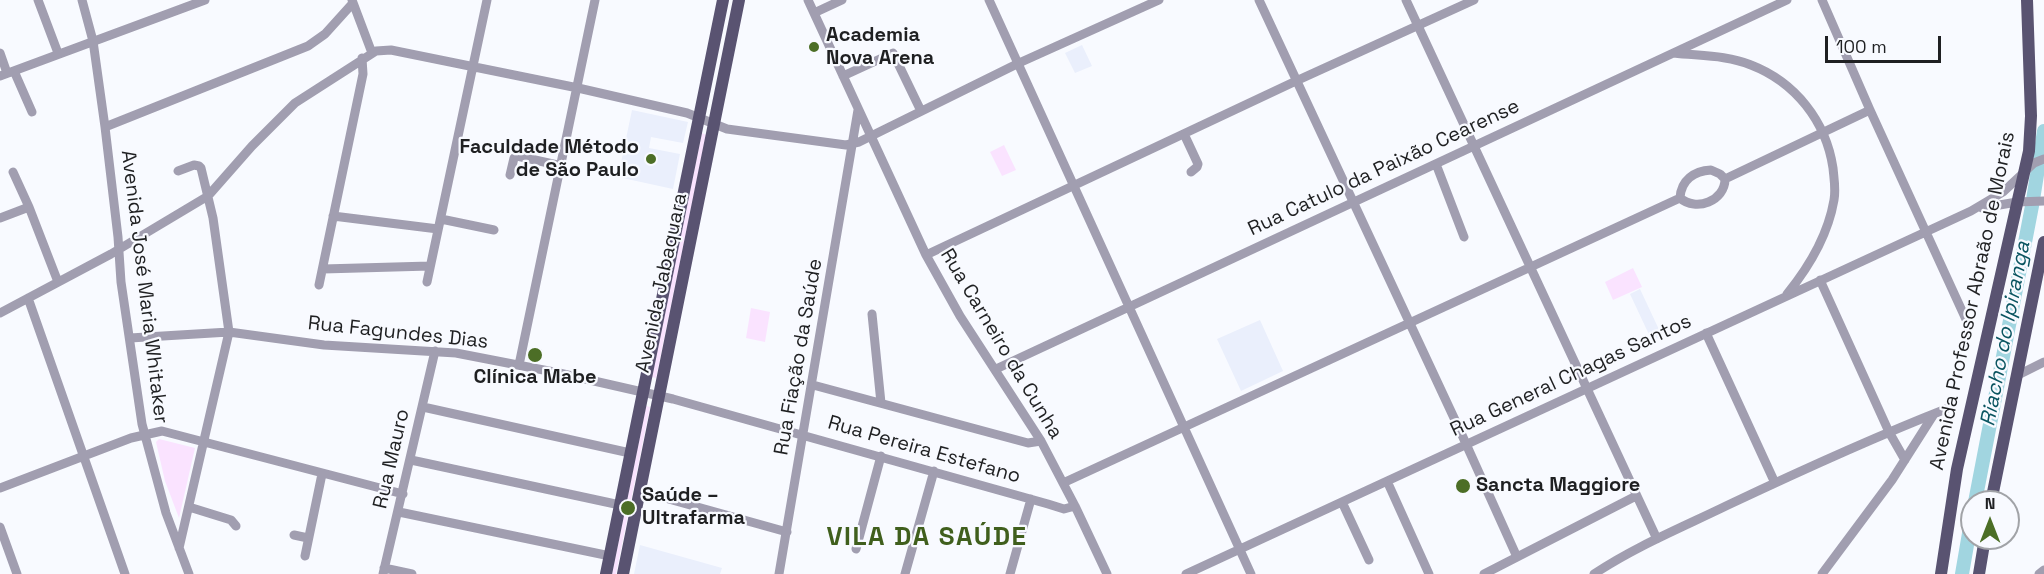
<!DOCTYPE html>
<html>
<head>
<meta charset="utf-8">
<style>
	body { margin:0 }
	#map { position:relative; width:2044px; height:574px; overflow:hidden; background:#f8faff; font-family:"Space Grotesk",sans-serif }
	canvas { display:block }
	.north { position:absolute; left:1960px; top:490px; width:60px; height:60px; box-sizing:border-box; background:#f8faff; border:2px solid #a1a3a7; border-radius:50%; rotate:0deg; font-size:16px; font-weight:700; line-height:24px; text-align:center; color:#1f2022 }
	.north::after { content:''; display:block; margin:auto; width:21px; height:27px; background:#4c6e26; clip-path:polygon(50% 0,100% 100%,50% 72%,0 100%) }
	.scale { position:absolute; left:1825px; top:36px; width:116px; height:27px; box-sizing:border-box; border:3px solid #1f2022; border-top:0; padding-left:8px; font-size:18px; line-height:21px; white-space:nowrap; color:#1f2022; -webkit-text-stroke:4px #f8faff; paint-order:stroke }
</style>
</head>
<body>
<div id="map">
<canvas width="2044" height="574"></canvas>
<div class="north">N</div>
<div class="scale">100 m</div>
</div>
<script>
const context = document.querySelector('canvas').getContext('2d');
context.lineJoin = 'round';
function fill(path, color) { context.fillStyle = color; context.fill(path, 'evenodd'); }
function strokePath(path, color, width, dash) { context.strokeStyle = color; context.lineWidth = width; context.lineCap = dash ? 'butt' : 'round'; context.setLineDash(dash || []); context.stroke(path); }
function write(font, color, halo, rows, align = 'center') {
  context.font = font + ' "Space Grotesk",sans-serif'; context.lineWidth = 4.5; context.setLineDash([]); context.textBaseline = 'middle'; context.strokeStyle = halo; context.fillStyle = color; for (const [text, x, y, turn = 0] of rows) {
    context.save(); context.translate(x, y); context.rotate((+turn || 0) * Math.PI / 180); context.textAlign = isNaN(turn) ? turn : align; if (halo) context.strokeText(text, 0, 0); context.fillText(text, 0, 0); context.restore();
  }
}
fill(new Path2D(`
	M1082 45 1092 66 1075 73 1065 53Z
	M632 110 688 122 683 143 651 137 649 148 680 154 673 189 618 177Z
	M1640 289 1662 336 1652 341 1630 294Z
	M1260 320 1283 371 1241 391 1217 339Z
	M640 545 722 568 720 574H634Z`), '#eaeffc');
fill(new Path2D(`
	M702 133 706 135 656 378 652 377Z
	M1004 145 1016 170 1002 176 990 152Z
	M1633 268 1642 287 1613 300 1605 282Z
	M751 308 770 312 765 342 746 338Z
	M646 406 650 407 616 574H612Z
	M159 439 195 448 179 518 165 481 156 442Z`), '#fae3ff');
strokePath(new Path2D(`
	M1975 502 2032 206 2044 131
	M1962 574 1972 516`), '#a1d5e0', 14);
strokePath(new Path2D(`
	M38 0 58 53
	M82 0 93 41 105 127 118 237 121 282 142 424 166 513 189 574
	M352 0 372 53
	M808 0 926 255 960 316 1041 441 1075 506 1107 574
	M989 0 1251 574
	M1259 0 1462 435 1517 557
	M1406 0 1657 539
	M1822 0 1870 110 1969 326
	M814 13 842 0
	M0 53 7 73
	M1674 53C1699 56 1727 55 1751 65 1795 82 1826 121 1833 168 1834 179 1836 189 1834 200 1828 235 1809 267 1787 294
	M14 71 32 112
	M0 76 205 0
	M843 76 893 53 921 111
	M105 127 308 46 325 34 353 3
	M1184 134 1198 164 1197 167 1191 172
	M1436 164 1464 237
	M1711 170 1720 174 1725 179C1725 201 1696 212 1680 198 1681 180 1694 171 1711 170Z
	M178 171 194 165 199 166 201 168 213 218 229 332 179 548
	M13 172 29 207 58 282
	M510 175 514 158 517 156 562 166
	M1725 179 1870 110
	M1982 208 2017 202 2044 201
	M333 216 438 229
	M0 218 29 207
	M441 219 494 230
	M926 255 1296 81 1474 0
	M323 269 430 266
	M1820 280 1889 432 1905 460
	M427 282 487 0
	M319 285 363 74 362 58
	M28 298 125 574
	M0 313 111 254 208 196 252 146 295 103 376 51 391 50 578 88 687 113 727 129 846 145 859 142 1019 63 1159 0
	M872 314 881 403
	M1706 333 1775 483
	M130 338 229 332 324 345 456 353 559 373 673 399 1048 504 1064 509 1075 506
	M519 365 595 0
	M996 369 1787 0
	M2016 376 2044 362
	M813 385 1028 443 1041 441
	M423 407 630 453
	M411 460 620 505
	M1387 481 1429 574
	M1063 483 1680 198
	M0 488 131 438 162 431 403 494
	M640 491 787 532
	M1342 502 1369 560
	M189 507 231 520 236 526
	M399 512 610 556
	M0 527 17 574
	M294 535 308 538
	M856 549 881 456
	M305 556 322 474
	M384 568 412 574
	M383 574 435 351
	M779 574 858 110
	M905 574 934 471
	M1010 574 1031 499
	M1186 574 1971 211 2003 192 2034 163 2044 159
	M1484 574 1636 496
	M1594 574C1636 546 1683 527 1728 505 1800 471 1872 438 1946 409
	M1822 574 1892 480 1934 414
	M2039 574 2044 570`), '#a19eb0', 9);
strokePath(new Path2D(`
	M1991 502 2044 242
	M606 574 723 0
	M623 574 739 0
	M1941 574 1957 469 2029 151 2031 116 2027 0
	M1979 574 1985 538`), '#595371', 12);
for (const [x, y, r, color] of [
	[814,47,6,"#4c6e26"],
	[651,159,6,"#4c6e26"],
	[535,355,8,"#4c6e26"],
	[1463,486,8,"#4c6e26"],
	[628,508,8,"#4c6e26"]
]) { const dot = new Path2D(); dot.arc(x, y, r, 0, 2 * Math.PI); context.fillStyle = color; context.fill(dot); strokePath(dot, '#f8faff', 2); }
write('bold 20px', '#1f2022', '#f8faff', [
	["Academia",826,36],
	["Nova Arena",826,59],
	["Faculdade Método",639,148,"right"],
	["de São Paulo",639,171,"right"],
	["Clínica Mabe",535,378,"center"],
	["Sancta Maggiore",1476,486],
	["Saúde –",642,496],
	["Ultrafarma",642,519]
], 'left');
write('20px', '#1f2022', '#f8faff', [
	["Rua Catulo da Paixão Cearense",1384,168,-25],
	["Avenida Jabaquara",662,283,-78],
	["Avenida José Maria Whitaker",144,287,83],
	["Avenida Professor Abraão de Morais",1973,301,-78],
	["Rua Fagundes Dias",398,333,6],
	["Rua Carneiro da Cunha",1001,344,59],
	["Rua Fiação da Saúde",799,357,-80],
	["Rua General Chagas Santos",1571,376,-25],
	["Rua Pereira Estefano",924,450,16],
	["Rua Mauro",392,459,-77]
]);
write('italic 21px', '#0a5561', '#f8faff', [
	["Riacho do Ipiranga",2006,334,-79]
]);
context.letterSpacing = '1.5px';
write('bold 26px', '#405f1d', '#f8faff', [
	["VILA DA SAÚDE",927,538]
]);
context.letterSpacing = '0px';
</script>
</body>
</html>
